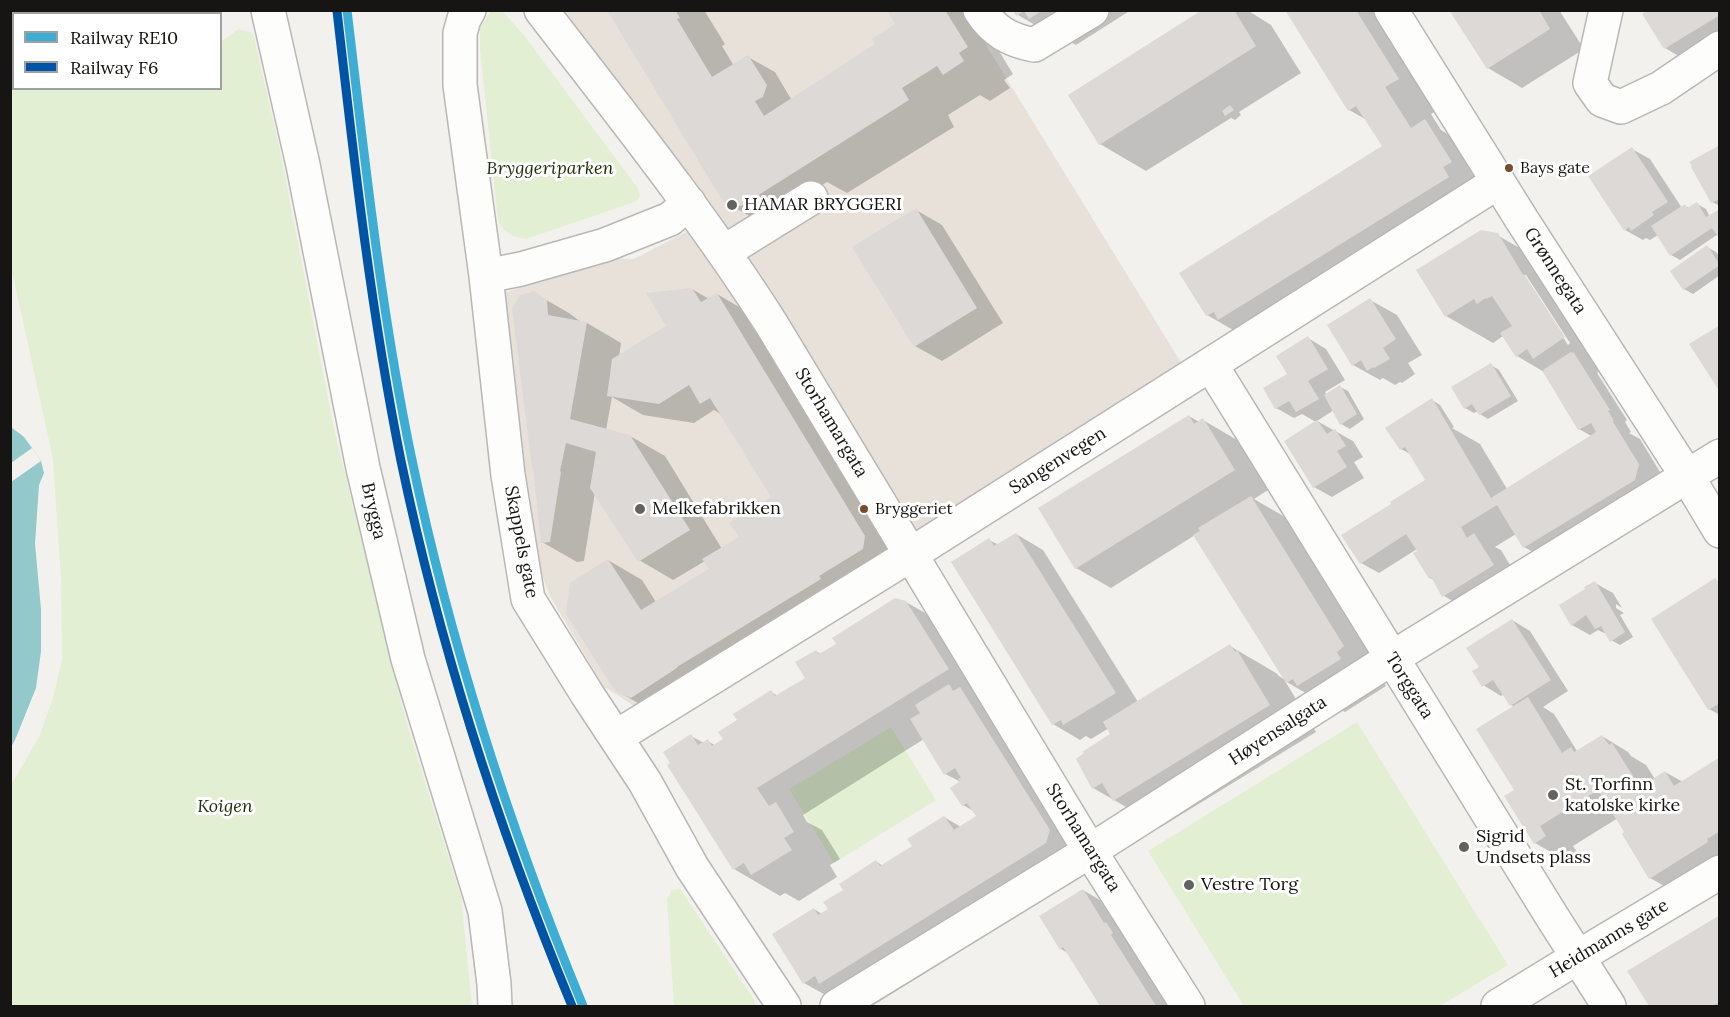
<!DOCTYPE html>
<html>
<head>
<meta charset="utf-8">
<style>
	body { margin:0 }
	#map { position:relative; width:1730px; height:1017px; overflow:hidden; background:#f3f1ee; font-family:Lora,serif }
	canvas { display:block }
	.frame { position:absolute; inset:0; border:12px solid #161513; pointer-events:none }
	.legend { position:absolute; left:12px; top:12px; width:210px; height:78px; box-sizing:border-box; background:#fff; border:2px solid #a2a1a1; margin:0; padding:8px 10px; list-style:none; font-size:18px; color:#161513 }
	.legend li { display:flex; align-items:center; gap:12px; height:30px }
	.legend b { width:30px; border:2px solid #a2a1a1 }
</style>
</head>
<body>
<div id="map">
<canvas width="1730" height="1017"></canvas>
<div class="frame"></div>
<ul class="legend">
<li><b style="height:8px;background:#3dadd3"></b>Railway RE10</li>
<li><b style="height:8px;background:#0054a6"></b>Railway F6</li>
</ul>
</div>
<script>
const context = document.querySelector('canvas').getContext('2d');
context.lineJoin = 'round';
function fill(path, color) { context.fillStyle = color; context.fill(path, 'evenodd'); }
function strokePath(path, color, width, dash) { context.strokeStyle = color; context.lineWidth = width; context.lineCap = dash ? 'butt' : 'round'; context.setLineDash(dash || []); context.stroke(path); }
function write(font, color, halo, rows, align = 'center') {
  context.font = font + ' Lora,serif'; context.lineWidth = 6; context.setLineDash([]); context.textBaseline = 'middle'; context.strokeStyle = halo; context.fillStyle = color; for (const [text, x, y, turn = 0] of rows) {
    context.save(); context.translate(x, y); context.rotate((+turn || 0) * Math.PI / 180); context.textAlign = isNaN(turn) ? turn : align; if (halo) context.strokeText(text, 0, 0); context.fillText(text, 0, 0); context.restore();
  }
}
fill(new Path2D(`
	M561 11H965L1182 364 639 709 603 686 550 596 543 578 519 472 501 294 606 258 634 259 717 216Z`), '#e7e1da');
fill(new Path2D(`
	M189 11 190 13 14 14V88H220L221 42 238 29 253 33 280 150 334 429 406 721 461 897 472 1006H11V785L39 737 53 698 62 660 61 580 53 459 11 267V11Z
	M490 12 504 13 523 34 637 187 640 195 637 201 526 239C512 237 505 233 498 221L480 49V28Z
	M1357 722 1508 965 1440 1006H1244L1148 851Z
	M891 727 936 800 834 863 789 789Z
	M680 889 758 1006H674L667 899 672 890Z`), '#e2efd3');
fill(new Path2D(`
	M11 427 24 437 32 448 41 461 44 473 39 485 35 544 41 609V651L36 688 15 740 11 747Z`), '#93c9ca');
fill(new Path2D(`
	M32 448 41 461 11 482V463Z`), '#f3f1ee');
fill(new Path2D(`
	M609 10H704L725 44 722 46 734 66 748 57 775 72 791 99 877 45 898 25 889 10H974L1013 74 1004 80 1010 88 990 101 980 95 948 115 954 127 847 193 827 182 768 220 753 218 725 202Z
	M1015 10H1131L1076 45 1067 40 1064 42 1018 15Z
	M1205 10H1247L1271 25 1301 73 1239 112 1241 115 1235 120 1231 118 1146 171 1100 144Z
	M1286 10H1384L1445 106 1431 114 1441 130 1471 148 1497 189 1254 342 1207 315 1384 147 1367 120 1349 110Z
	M1451 10H1559L1584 49 1522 88 1488 68Z
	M1720 10V47L1692 64 1665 48Z
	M1720 146V206L1712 202Z
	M1632 149 1650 159 1682 208 1685 206 1689 208 1697 204 1706 209 1718 234 1680 260 1671 255 1658 235 1650 240 1646 238 1643 240 1625 230Z
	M916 210 942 225 1003 323 942 361 915 346Z
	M1497 235 1544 262 1610 364 1597 373 1627 420 1625 422 1631 432 1629 433 1640 439 1665 480 1551 562 1524 547 1516 534 1495 547 1501 550 1519 580 1470 611 1444 596 1435 581 1430 578 1417 549 1379 573 1361 563 1427 481 1410 454 1401 449 1432 400 1440 405 1454 427 1452 428 1480 444 1507 489 1593 437 1579 429 1544 372 1517 356 1503 336 1493 343 1446 316ZM1523 275H1526L1570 343 1568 345Z
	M1707 247 1716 252 1720 257V275L1693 294 1684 289Z
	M692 289 709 299 717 294 751 314 899 557 652 711 617 691 608 560 642 580 656 602 711 569 705 561 673 580 639 560 595 492 584 561 577 562 542 542 534 293 569 313 581 322 587 323 621 343 619 357 669 326ZM612 397 643 415 694 423 714 410 722 415 773 498 741 538 722 549 665 456 630 436 606 430Z
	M1370 300 1397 315 1422 355 1408 363 1415 374 1402 383 1400 382 1395 385 1383 378 1380 380 1353 365Z
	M1308 338 1326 349 1345 380 1325 392 1327 395 1340 387 1348 391 1364 419 1350 429 1341 424 1334 410 1317 421 1353 441 1363 457 1354 462 1364 478 1332 497 1314 487 1316 422 1302 414 1294 418 1276 408 1289 374Z
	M1491 365 1499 370 1518 401 1488 419 1480 414 1478 411 1474 413 1465 408Z
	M1189 416 1199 422 1203 420 1237 440 1268 490 1254 499 1297 524 1390 673 1382 679 1386 686 1345 712 1336 707 1333 709 1285 681 1316 732 1161 827 1093 788 1086 753 1112 734 1109 728 1091 739 1086 736 1080 740 1053 724 953 562 989 540 999 545 1016 534 1043 550 1138 702 1230 646 1276 673 1279 676 1285 680 1195 535 1111 588 1076 568Z
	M1715 580 1720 582V715L1709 709Z
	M1595 583 1613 593 1622 608 1616 604V608L1624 613 1620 615 1633 637 1620 645 1611 640 1606 632 1604 633 1598 630 1590 635 1572 625Z
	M906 602 953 629 1092 870 872 1006H845L804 983 814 909 822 914 830 909 845 890 877 862 883 866 914 847 944 817 961 827 978 817 975 812 963 805 961 782 945 774 924 739 803 815 807 822 822 830 840 859 830 865 837 877 799 901 785 893 780 896 734 869 691 736 704 743 708 741 716 746 725 740 739 720 771 692 778 696 807 678 816 651 822 655Z
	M1512 620 1530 631 1568 691 1543 707 1554 714 1577 751 1602 736 1628 752 1631 756 1646 765 1655 779 1665 772 1683 782 1720 759V876L1684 897 1650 878 1618 818 1573 846 1580 856 1570 863 1535 843 1516 791 1514 707 1511 705 1504 694 1501 696 1483 685 1481 668Z
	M1083 890 1110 906 1172 1006H1102L1069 954 1061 949Z
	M1720 917V1006H1651L1629 972Z`), '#0003');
fill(new Path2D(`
	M607 10H675L680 18 677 19 712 77 748 55 767 85 763 97 755 101 764 116 875 44 872 39 895 24 887 10H945L968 47 959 53 964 61 943 75 937 66 902 88 909 100 741 206 724 203Z
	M1013 10H1043L1029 19 1024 11 1016 16Z
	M1202 10H1234L1256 46 1099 145 1068 95Z
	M1285 10H1356L1399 79 1385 87 1411 128 1425 119 1452 162 1443 167 1449 177 1218 320 1214 312 1206 316 1179 273 1382 146 1356 106 1348 111Z
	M1449 10H1539L1550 29 1487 69Z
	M1648 10H1720V15L1664 49 1642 14Z
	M1230 105 1234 110 1225 116 1222 111Z
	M1720 145V199L1711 203 1691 167 1692 166 1689 162Z
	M1632 147 1668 202 1652 212 1654 215 1631 231 1629 227 1624 231 1588 176Z
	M1697 202 1706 217 1720 209V239L1712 228 1670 256 1651 226 1685 204 1687 208Z
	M916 208 977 308 914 347 852 247Z
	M1481 230 1498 233 1523 275 1524 274 1565 337 1533 359 1527 349 1516 357 1500 333 1512 326 1492 296 1486 299 1485 298 1477 304 1474 299 1445 317 1416 270Z
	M1707 245 1720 265 1683 290 1670 271Z
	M692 288 701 302 717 293 865 536 863 549 819 576 821 579 677 667V668L631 698 616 692 566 614 570 583 608 559 641 610 709 569 702 559 739 537 729 523 771 497 710 398 700 404 689 385 659 404 607 396 612 359 666 326 646 293Z
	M534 291 547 300 548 315 587 322 570 419 630 435 690 530 638 562 590 488 596 452 566 443 560 471 561 472 550 542 541 543 533 467H532L512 309 519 296Z
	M1370 298 1396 339 1383 348 1390 359 1374 368 1373 367 1367 371 1361 360 1352 366 1327 325Z
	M1720 325V392L1689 344Z
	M1308 336 1328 369 1308 381 1319 399 1296 412 1289 401 1275 409 1263 388 1287 374 1276 356Z
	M1571 352 1574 353 1610 410 1608 411 1614 421 1613 422 1639 464 1635 480 1523 548 1497 505 1461 527 1467 538 1474 533 1494 565 1442 597 1431 577 1429 579 1413 553 1417 551 1406 534 1360 564 1341 535 1391 504 1390 502 1425 480 1405 447 1400 450 1385 428 1432 398 1491 498 1596 432 1591 423 1578 430 1543 372 1544 371 1543 370Z
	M1491 363 1511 396 1479 415 1472 404 1464 409 1451 387Z
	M1340 385 1357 414 1340 425 1324 395Z
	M1189 415 1194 424 1203 418 1235 470 1075 569 1038 508Z
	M1317 420 1327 434 1335 429 1346 446 1337 451 1347 467 1313 488 1284 441Z
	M1251 496 1344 646 1337 652 1341 659 1297 686 1293 679 1286 683 1193 535 1200 531 1198 528Z
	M1016 533 1116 693 1063 725 1061 720 1052 725 951 562 989 538 994 546Z
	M1715 578 1720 585V703L1708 710 1651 619Z
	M1595 581 1625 632 1610 642 1601 626 1595 629 1586 615 1571 626 1559 605 1585 589 1584 587Z
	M895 598 906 601 949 669 757 788 769 806 776 802 794 832 784 838 792 850 751 875 744 863 733 870 667 765 670 763 663 752 691 734 698 745 708 739 712 746 723 739 718 732 737 720 733 714 771 690 775 696 805 678 795 662 816 650 819 654 836 644 832 638Z
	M1512 619 1551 680 1510 706 1493 680 1482 687 1472 671 1479 667 1466 648Z
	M1230 644 1235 652 1237 650 1270 705 1113 801 1102 783 1092 789 1076 759 1084 753 1082 752 1110 734 1103 722Z
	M949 684 953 691 960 687 1050 830 1046 843 819 984 815 976 803 984 772 934 814 908 818 915 828 909 823 902 843 890 839 884 876 860 880 866 912 846 907 839 944 816 954 830 976 816 967 803 962 806 950 788 960 781 958 779 961 778 955 768 944 775 910 719 920 713 915 705Z
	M1528 697 1562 753 1571 747 1574 752 1602 735 1609 745 1612 743 1640 787 1665 771 1674 786 1720 757V831L1707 839 1708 842 1649 879 1622 834 1624 832 1598 790 1540 826 1546 836 1534 844 1504 796 1514 790 1476 729Z
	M1083 889 1104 923 1106 922 1113 933 1111 935 1156 1006H1100L1063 947 1060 950 1039 916Z
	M1720 915V1002L1712 1006H1649L1627 971Z`), '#dcd9d7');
const minor = new Path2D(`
	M268 10 303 165 363 468 408 659 485 911 494 984 495 1006
	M469 10 464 19 460 33V85L486 276 508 475 528 599 587 694 645 782 692 867 784 1006
	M980 10C994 32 1010 40 1034 45L1092 10
	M1606 10 1590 83 1602 100 1621 107 1661 88 1720 48
	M724 252 811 198
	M486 276 521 269 605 245 670 219 689 203
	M1211 365 1551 915 1609 1006
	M616 737 894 565 1498 182
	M837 1006 1090 851 1392 658 1720 456
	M1498 1006 1578 957 1720 872`);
const major = new Path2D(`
	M541 10C621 114 702 215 772 325L1090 851 1188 1006
	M1391 10 1522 220 1687 476 1720 531`);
strokePath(minor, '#b9b7b5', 36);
strokePath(major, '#b9b7b5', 36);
strokePath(minor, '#fdfdfc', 33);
strokePath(major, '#fdfdfc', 33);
strokePath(new Path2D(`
	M347 10C365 161 381 312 412 460 451 647 510 829 583 1006`), '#3dadd3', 9);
strokePath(new Path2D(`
	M337 11C354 161 371 312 401 461 440 648 499 830 572 1006`), '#0054a6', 9);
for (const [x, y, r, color] of [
	[1509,168,5,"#7a4b2a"],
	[732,205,6,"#636260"],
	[640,509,6,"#636260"],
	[864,509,5,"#7a4b2a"],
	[1553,795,6,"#636260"],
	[1464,847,6,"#636260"],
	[1189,885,6,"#636260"]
]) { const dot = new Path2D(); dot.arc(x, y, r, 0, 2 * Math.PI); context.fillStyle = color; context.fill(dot); strokePath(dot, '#fff', 2); }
write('16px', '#161513', '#fff', [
	["Bays gate",1520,168],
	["Bryggeriet",875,509]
], 'left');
write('italic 18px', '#20310b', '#fff', [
	["Bryggeriparken",550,169],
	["Koigen",225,807]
]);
write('18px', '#161513', '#fff', [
	["HAMAR BRYGGERI",744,205],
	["Melkefabrikken",652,509],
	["St. Torfinn",1565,785],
	["katolske kirke",1565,806],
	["Sigrid",1476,837],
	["Undsets plass",1476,858],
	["Vestre Torg",1201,885]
], 'left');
write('18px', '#161513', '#fff', [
	["Grønnegata",1555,271,57],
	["Storhamargata",831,423,59],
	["Sangenvegen",1058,461,-32],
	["Brygga",373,511,77],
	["Skappels gate",521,542,79],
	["Torggata",1409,686,58],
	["Høyensalgata",1278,731,-33],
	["Storhamargata",1083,838,58],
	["Heidmanns gate",1609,939,-31]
]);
</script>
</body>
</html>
